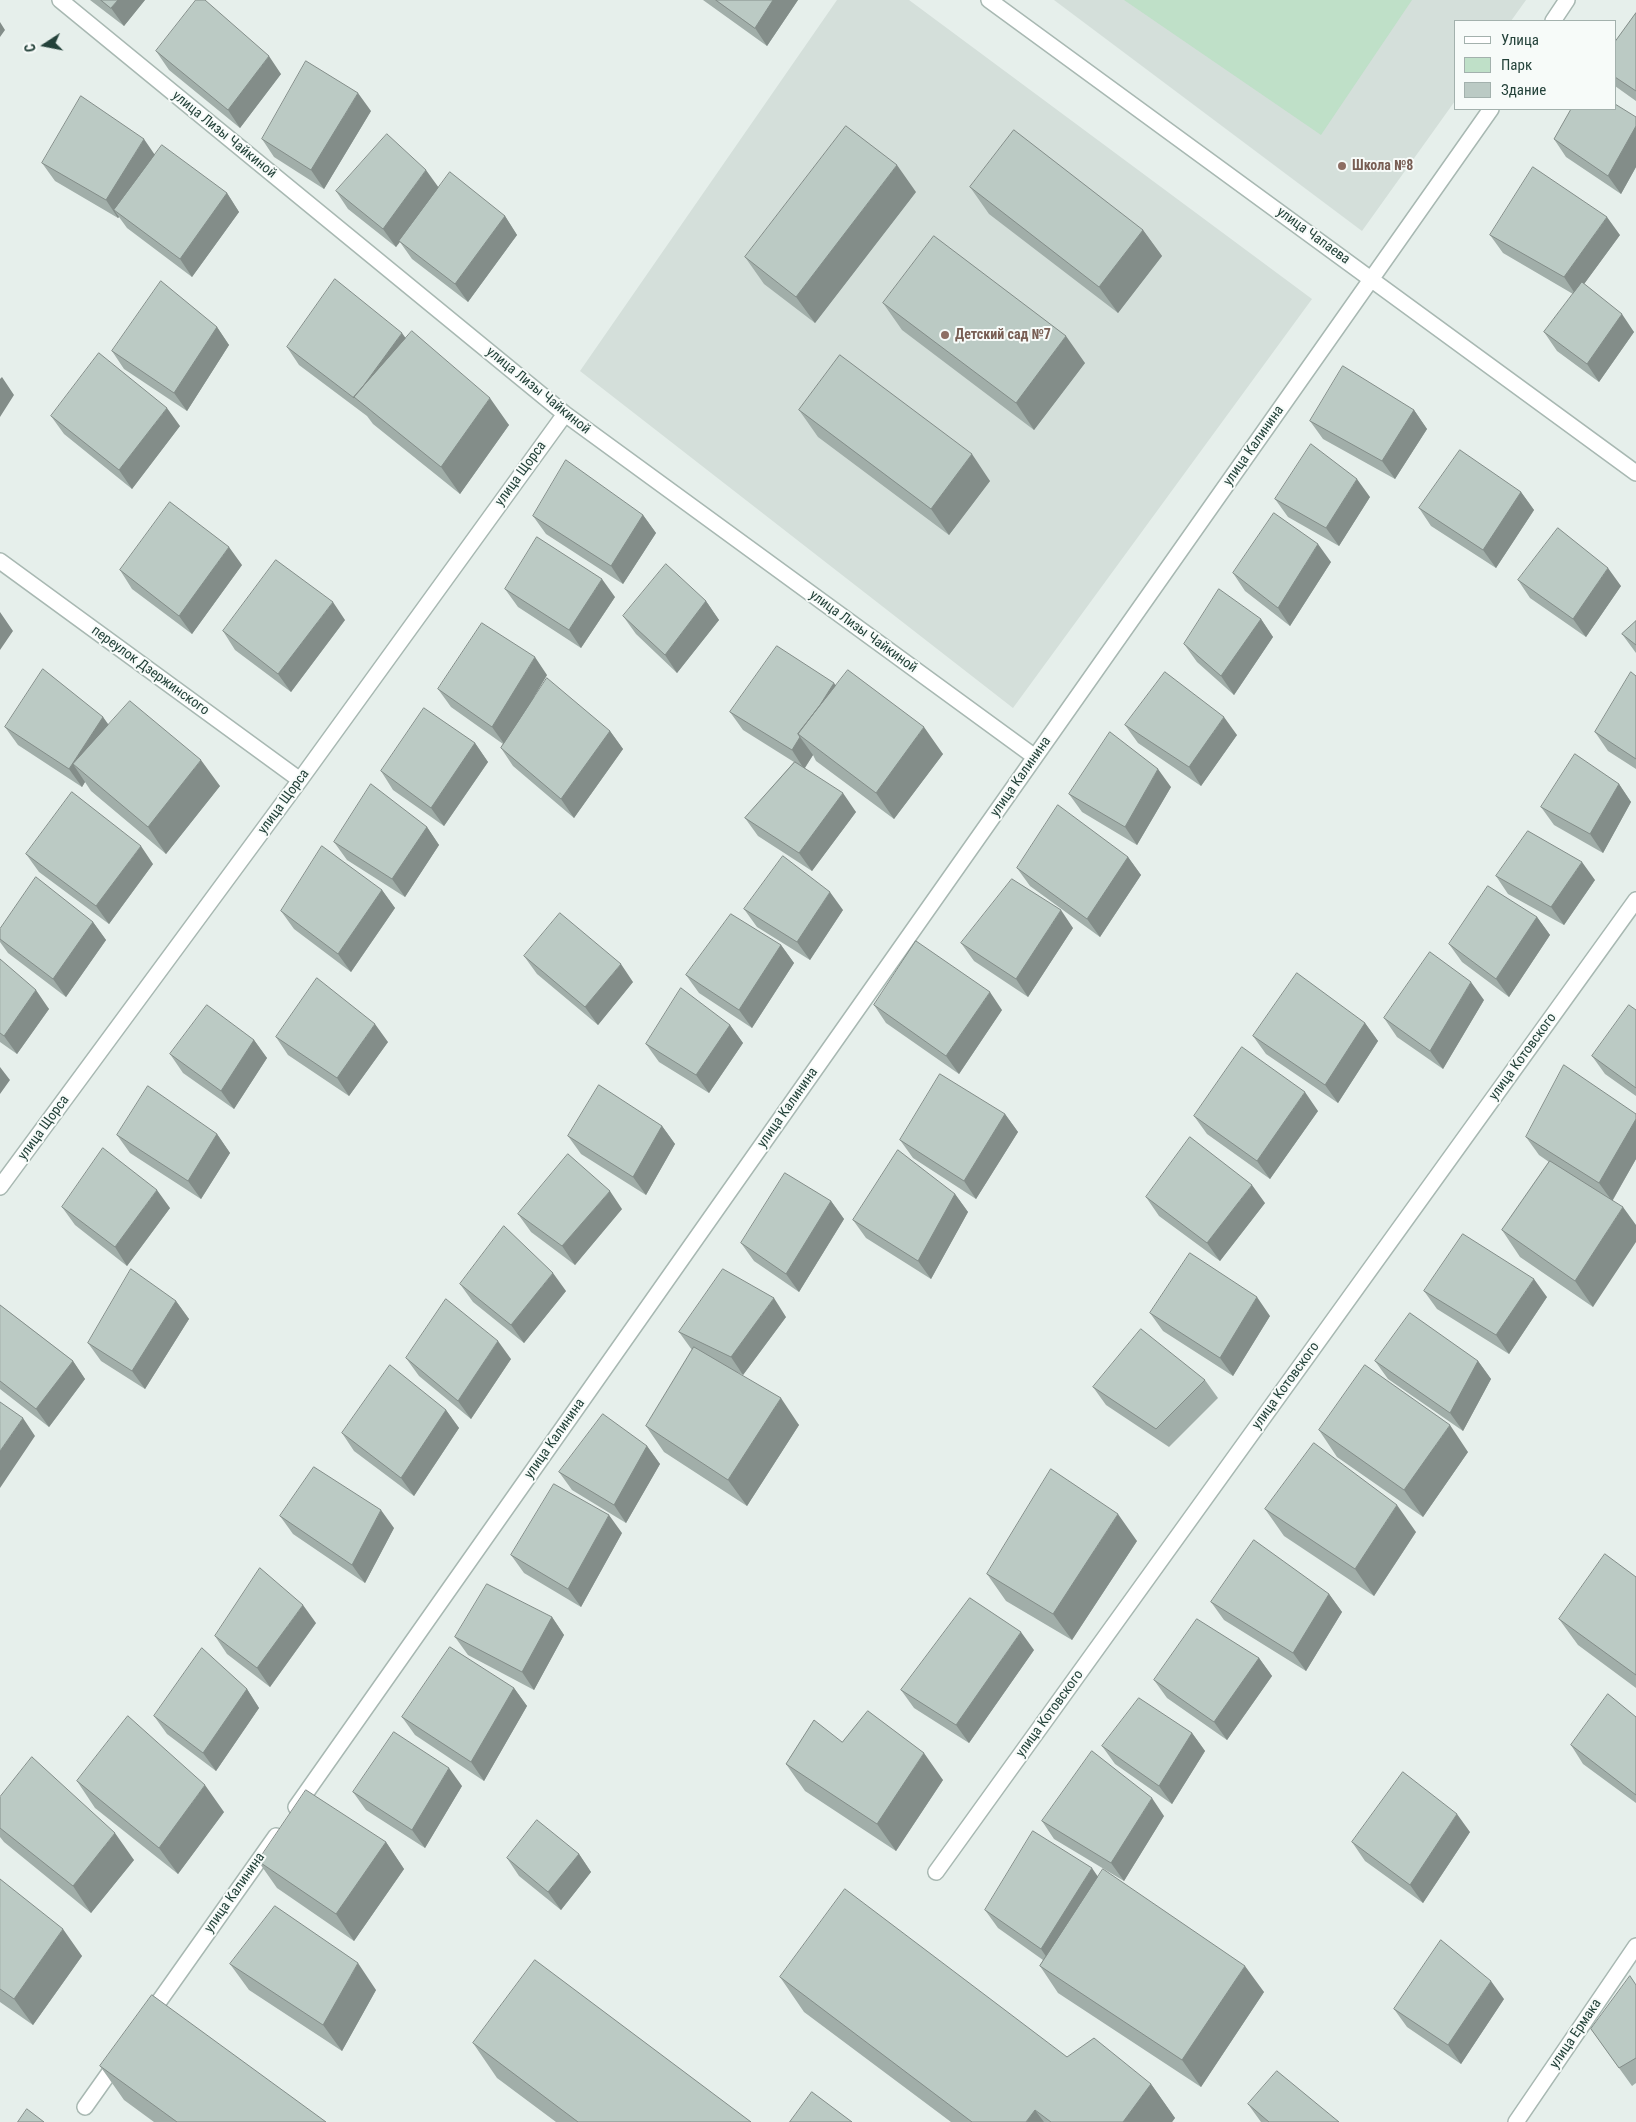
<!DOCTYPE html>
<html>
<head>
<meta charset="utf-8">
<style>
	body { margin:0 }
	#map { position:relative; width:1636px; height:2122px; overflow:hidden; background:#e6efeb; font-family:"Roboto Condensed",sans-serif }
	canvas { display:block }
	.legend { position:absolute; left:1454px; top:20px; width:162px; height:90px; box-sizing:border-box; background:#f7fbf9; border:1px solid #a3b1ad; margin:0; padding:6px 9px; list-style:none; font-size:15px; color:#24423a }
	.legend li { display:flex; align-items:center; gap:10px; height:25px }
	.legend b { width:25px; border:1px solid #a3b1ad }
	.north { position:absolute; left:20px; top:20px; width:50px; height:50px; -webkit-text-stroke:4px #f7fbf9; paint-order:stroke; rotate:259deg; font-size:14px; font-weight:700; line-height:20px; text-align:center; color:#24423a }
	.north::after { content:''; display:block; margin:auto; width:18px; height:22px; background:#24423a; clip-path:polygon(50% 0,100% 100%,50% 72%,0 100%) }
</style>
</head>
<body>
<div id="map">
<canvas width="1636" height="2122"></canvas>
<ul class="legend">
<li><b style="height:6px;background:#fff"></b>Улица</li>
<li><b style="height:14px;background:#bfe0c8"></b>Парк</li>
<li><b style="height:14px;background:#bbcac4"></b>Здание</li>
</ul>
<div class="north">С</div>
</div>
<script>
const context = document.querySelector('canvas').getContext('2d');
context.lineJoin = 'round';
function fill(path, color) { context.fillStyle = color; context.fill(path, 'evenodd'); }
function strokePath(path, color, width, dash) { context.strokeStyle = color; context.lineWidth = width; context.lineCap = dash ? 'butt' : 'round'; context.setLineDash(dash || []); context.stroke(path); }
function write(font, color, halo, rows, align = 'center') {
  context.font = font + ' "Roboto Condensed",sans-serif'; context.lineWidth = 4; context.setLineDash([]); context.textBaseline = 'middle'; context.strokeStyle = halo; context.fillStyle = color; for (const [text, x, y, turn = 0] of rows) {
    context.save(); context.translate(x, y); context.rotate((+turn || 0) * Math.PI / 180); context.textAlign = isNaN(turn) ? turn : align; if (halo) context.strokeText(text, 0, 0); context.fillText(text, 0, 0); context.restore();
  }
}
fill(new Path2D(`
	M837 0H909L1312 299 1013 708 580 371Z
	M1054 0H1526L1511 21H1455V101L1362 231Z`), '#d4dfda');
fill(new Path2D(`
	M1124 0H1412L1321 135Z`), '#bfe0c8');
const street = new Path2D(`
	M60 0 565 414 1035 757
	M989 0 1636 473
	M1553 21 1567 0
	M0 561 300 780
	M0 1187 300 780 565 414
	M296 1807 1491 109
	M936 1872 1636 900
	M148 2017 276 1836
	M85 2107 119 2059
	M1516 2122 1636 1946`);
strokePath(street, '#a8b8b2', 18);
strokePath(street, '#fff', 15);
fill(new Path2D(`
	M90 0H145L124 26Z
	M703 0H798L767 46Z
	M1636 13V101L1615 86V42Z
	M156 51 281 74 240 128 169 70Z
	M371 111 324 189 274 157 262 139Z
	M1636 117V167L1621 194 1566 157 1554 139Z
	M155 155 227 193 239 212 192 277 127 228 119 217 118 218 55 181 42 163Z
	M970 187 1143 230 1162 256 1118 313 989 214Z
	M439 188 505 216 517 235 468 302 412 259 400 242 396 247 348 209 336 191Z
	M916 192 815 323 764 284 745 257Z
	M1490 235H1620L1584 284 1634 332 1599 382 1557 351 1544 332 1573 294 1503 253Z
	M883 303 1085 363 1034 430 902 330Z
	M217 327 229 345 187 411 124 369 112 351Z
	M406 338 509 425 460 494 373 424 367 416 299 365 287 347Z
	M799 410 990 481 949 535 818 437Z
	M1414 410 1427 429 1395 479 1323 439 1310 421Z
	M51 416 180 426 132 489 64 434Z
	M1521 492 1534 510 1496 568 1431 526 1419 508Z
	M1370 497 1339 546 1288 517 1275 499Z
	M643 515 656 533 623 584 546 534 533 516Z
	M1331 562 1290 626 1245 591 1233 573Z
	M242 565 192 634 132 589 120 570Z
	M1518 580 1621 586 1586 637 1530 598Z
	M505 589 615 597 581 648 518 607Z
	M706 601 719 620 677 673 636 634 623 616Z
	M1261 619 1273 637 1234 695 1197 662 1184 644Z
	M345 620 291 692 235 650 223 631Z
	M1636 621V653L1622 634Z
	M547 675 534 697 610 731 623 749 574 818 513 766 501 748 503 744 451 707 438 689Z
	M1636 676V769L1608 751 1595 732Z
	M836 685 943 754 894 819 816 761 813 755 805 768 856 812 812 871 758 836 745 818 794 762 743 730 730 712Z
	M103 717 108 725 220 786 166 854 91 791 85 782 82 787 18 745 5 727Z
	M1125 725 1237 735 1201 786 1138 743Z
	M475 743 488 762 444 826 393 790 381 771Z
	M1619 784 1631 802 1603 853 1554 825 1541 807Z
	M1171 787 1137 845 1082 812 1069 794Z
	M427 827 439 845 405 897 347 860 334 842Z
	M26 854 153 864 109 924 39 872Z
	M1128 857 1141 875 1100 937 1030 886 1017 868Z
	M1496 876 1595 880 1564 925 1508 894Z
	M382 890 395 908 351 972 294 929 281 911Z
	M744 909 843 910 810 960 757 927Z
	M1537 917 1550 935 1509 997 1462 962 1449 944Z
	M93 922 106 940 66 997 8 953 0 942V929Z
	M1073 928 1028 997 974 961 961 943Z
	M781 945 794 963 752 1028 699 993 686 975Z
	M524 956 633 982 598 1025 537 974Z
	M0 959 49 1009 17 1054 0 1042Z
	M1484 1000 1443 1069 1397 1037 1384 1018Z
	M874 1005 1002 1010 959 1074 886 1023Z
	M1636 1010V1096L1605 1074 1592 1056Z
	M1365 1023 1378 1041 1338 1103 1266 1054 1253 1036Z
	M730 1025 743 1043 709 1093 659 1062 646 1044Z
	M276 1037 388 1042 349 1096 288 1055Z
	M254 1040 267 1058 234 1109 183 1073 170 1054Z
	M1318 1111 1270 1179 1207 1134 1194 1116Z
	M1005 1114 1018 1132 976 1199 913 1158 900 1140Z
	M1636 1114V1159L1613 1200 1593 1307 1520 1257 1502 1230 1549 1162 1539 1155 1526 1137Z
	M662 1126 675 1144 646 1195 581 1154 568 1136Z
	M217 1134 230 1153 201 1199 130 1153 117 1135Z
	M955 1194 968 1212 931 1279 866 1238 853 1220Z
	M1146 1197 1265 1203 1220 1261 1159 1216Z
	M831 1201 844 1219 799 1292 754 1261 741 1243Z
	M62 1207 170 1208 127 1266 75 1225Z
	M622 1209 575 1265 531 1232 518 1214Z
	M460 1284 566 1291 524 1343 473 1302Z
	M1424 1291 1547 1297 1509 1354 1437 1309Z
	M176 1301 189 1319 145 1389 101 1361 88 1343Z
	M0 1305 73 1361 85 1379 49 1427 0 1389Z
	M1150 1313 1270 1316 1233 1376 1163 1331Z
	M786 1317 743 1375 737 1372 799 1425 747 1506 664 1452 646 1426 692 1350 679 1332Z
	M406 1358 511 1359 471 1419 419 1376Z
	M1375 1361H1478L1491 1379 1463 1431 1388 1379Z
	M1205 1380 1218 1398 1169 1447 1106 1405 1093 1387Z
	M446 1410 459 1428 414 1496 354 1451 342 1433Z
	M1319 1430 1468 1452 1423 1517 1337 1457Z
	M647 1446 660 1464 626 1523 572 1490 559 1472Z
	M1265 1509 1416 1532 1374 1596 1284 1536Z
	M280 1516 394 1528 365 1583 293 1534Z
	M622 1533 581 1607 524 1573 511 1555Z
	M1137 1541 1072 1640 1006 1601 987 1574Z
	M1636 1577V1688L1578 1645 1559 1619Z
	M1329 1594 1342 1612 1306 1671 1224 1620 1211 1602Z
	M552 1617 564 1635 534 1690 468 1655 455 1637Z
	M316 1623 270 1687 227 1654 215 1636Z
	M1034 1650 969 1743 914 1708 901 1690Z
	M1259 1658 1272 1676 1227 1740 1167 1698 1154 1680Z
	M514 1688 527 1706 484 1781 415 1735 402 1717Z
	M247 1689 259 1708 216 1771 167 1734 154 1716Z
	M1636 1717V1803L1583 1764 1571 1745Z
	M1192 1733 1205 1751 1172 1804 1115 1764 1102 1746Z
	M842 1742 943 1780 896 1851 805 1791 786 1764Z
	M77 1781 224 1812 178 1874 95 1808Z
	M462 1786 425 1848 366 1810 353 1792Z
	M0 1797 134 1860 91 1913 4 1842 0 1837Z
	M1164 1816 1124 1881 1054 1839 1042 1821Z
	M1470 1832 1423 1903 1365 1861 1352 1842Z
	M386 1842 404 1869 354 1941 277 1888 258 1861Z
	M579 1854 591 1872 561 1910 519 1876 507 1858Z
	M1098 1877 1264 1992 1201 2087 1058 1993 1040 1966 1043 1960 998 1928 985 1910Z
	M0 1879 82 1956 33 2025 0 2002Z
	M230 1964 376 1990 342 2051 249 1990Z
	M780 1977 1067 2057 1151 2084 1175 2118 1172 2122H951L804 2012Z
	M1636 1985V2083L1632 2086 1591 2029Z
	M1504 1999 1461 2064 1407 2027 1394 2009Z
	M473 2043 751 2122H556L497 2078Z
	M100 2066 326 2122H154L124 2100Z
	M1248 2104 1339 2122H1261Z`), '#a1aea9');
fill(new Path2D(`
	M118 0H145L124 26 111 8Z
	M773 0H798L767 46 755 28Z
	M0 22 5 30 0 37Z
	M269 56 281 74 240 128 228 110Z
	M358 93 371 111 324 189 311 170Z
	M1636 126V167L1621 194 1608 176Z
	M144 139 157 158 114 210 119 217 118 218 106 200Z
	M897 165 916 192 815 323 796 297Z
	M426 170 439 188 396 247 383 229Z
	M227 193 239 212 192 277 180 259Z
	M505 216 517 235 468 302 455 284Z
	M1607 217 1620 235 1576 295 1564 277Z
	M1143 230 1162 256 1118 313 1099 287Z
	M1622 314 1634 332 1599 382 1587 364Z
	M217 327 229 345 187 411 174 393Z
	M402 333 415 351 355 398Z
	M1066 336 1085 363 1034 430 1016 403Z
	M2 377 14 395 0 417V379Z
	M490 398 509 425 460 494 441 467Z
	M167 408 180 426 132 489 119 470Z
	M1414 410 1427 429 1395 479 1382 461Z
	M972 454 990 481 949 535 931 509Z
	M1357 479 1370 497 1339 546 1326 528Z
	M1521 492 1534 510 1496 568 1483 550Z
	M643 515 656 533 623 584 611 566Z
	M1318 544 1331 562 1290 626 1278 608Z
	M229 547 242 565 192 634 179 616Z
	M1608 568 1621 586 1586 637 1573 619Z
	M602 579 615 597 581 648 569 630Z
	M706 601 719 620 677 673 665 655Z
	M333 602 345 620 291 692 278 674Z
	M0 612 13 631 0 650Z
	M1261 619 1273 637 1234 695 1221 676Z
	M535 657 547 675 505 745 492 727Z
	M834 683 847 701 801 736Z
	M103 717 116 735 73 764 85 782 82 787 69 769Z
	M1224 717 1237 735 1201 786 1189 767Z
	M924 727 943 754 894 819 876 793Z
	M610 731 623 749 574 818 561 799Z
	M800 737 813 755 804 769 792 750Z
	M475 743 488 762 444 826 431 808Z
	M201 760 220 786 166 854 148 827Z
	M1158 769 1171 787 1137 845 1125 827Z
	M1619 784 1631 802 1603 853 1590 834Z
	M843 793 856 812 812 871 799 853Z
	M427 827 439 845 405 897 392 879Z
	M141 846 153 864 109 924 96 906Z
	M1128 857 1141 875 1100 937 1087 919Z
	M1582 862 1595 880 1564 925 1551 907Z
	M382 890 395 908 351 972 338 954Z
	M830 892 843 910 810 960 797 942Z
	M1061 910 1073 928 1028 997 1016 979Z
	M1537 917 1550 935 1509 997 1496 979Z
	M93 922 106 940 66 997 53 979Z
	M781 945 794 963 752 1028 739 1010Z
	M621 964 633 982 598 1025 585 1007Z
	M1471 982 1484 1000 1443 1069 1430 1051Z
	M36 990 49 1009 17 1054 4 1036Z
	M990 992 1002 1010 959 1074 946 1056Z
	M1365 1023 1378 1041 1338 1103 1325 1085Z
	M375 1024 388 1042 349 1096 337 1078Z
	M730 1025 743 1043 709 1093 696 1075Z
	M254 1040 267 1058 234 1109 221 1091Z
	M0 1067 10 1080 0 1094Z
	M1305 1092 1318 1111 1270 1179 1257 1161Z
	M1005 1114 1018 1132 976 1199 964 1181Z
	M1636 1119V1159L1612 1201 1599 1183Z
	M662 1126 675 1144 646 1195 633 1177Z
	M217 1134 230 1153 201 1199 188 1181Z
	M1252 1185 1265 1203 1220 1261 1207 1243Z
	M157 1190 170 1208 127 1266 115 1247Z
	M610 1191 622 1209 575 1265 562 1246Z
	M955 1194 968 1212 931 1279 918 1261Z
	M831 1201 844 1219 799 1292 786 1274Z
	M1623 1207 1636 1225V1242L1593 1307 1575 1281Z
	M553 1273 566 1291 524 1343 511 1325Z
	M1534 1279 1547 1297 1509 1354 1496 1335Z
	M1257 1297 1270 1316 1233 1376 1220 1358Z
	M774 1298 786 1317 743 1375 731 1357Z
	M176 1301 189 1319 145 1389 132 1371Z
	M498 1341 511 1359 471 1419 458 1401Z
	M73 1361 85 1379 49 1427 36 1409Z
	M1478 1361 1491 1379 1463 1431 1450 1413Z
	M781 1398 799 1425 747 1506 728 1480Z
	M446 1410 459 1428 414 1496 401 1478Z
	M23 1418 35 1436 0 1488V1451Z
	M1450 1425 1468 1452 1423 1517 1404 1490Z
	M647 1446 660 1464 626 1523 614 1505Z
	M1397 1505 1416 1532 1374 1596 1355 1569Z
	M381 1510 394 1528 365 1583 352 1565Z
	M1118 1514 1137 1541 1072 1640 1053 1614Z
	M609 1515 622 1533 581 1607 568 1589Z
	M1329 1594 1342 1612 1306 1671 1293 1653Z
	M303 1605 316 1623 270 1687 257 1668Z
	M552 1617 564 1635 534 1690 522 1672Z
	M1021 1632 1034 1650 969 1743 956 1725Z
	M1259 1658 1272 1676 1227 1740 1214 1722Z
	M514 1688 527 1706 484 1781 471 1762Z
	M247 1689 259 1708 216 1771 203 1753Z
	M1192 1733 1205 1751 1172 1804 1159 1786Z
	M924 1753 943 1780 896 1851 877 1824Z
	M449 1768 462 1786 425 1848 412 1830Z
	M205 1785 224 1812 178 1874 159 1848Z
	M1152 1798 1164 1816 1124 1881 1111 1863Z
	M1457 1814 1470 1832 1423 1903 1410 1885Z
	M115 1833 134 1860 91 1913 73 1886Z
	M386 1842 404 1869 354 1941 336 1914Z
	M579 1854 591 1872 561 1910 548 1892Z
	M1092 1868 1105 1887 1054 1968 1041 1949Z
	M63 1929 82 1956 33 2025 14 1999Z
	M358 1963 376 1990 342 2051 323 2025Z
	M1245 1966 1264 1992 1201 2087 1182 2060Z
	M1491 1981 1504 1999 1461 2064 1448 2045Z
	M1151 2084 1175 2118 1172 2122H1123Z
	M1035 2110 1044 2122H1026Z`), '#838d89');
const building = new Path2D(`
	M101 0H118L111 8Z
	M196 0H205L269 56 228 110 156 51Z
	M716 0H773L755 28Z
	M1636 13V91L1615 77V42Z
	M306 61 358 93 311 170 262 139Z
	M81 96 144 139 106 200 42 163Z
	M1615 104 1636 117V126L1608 176 1554 139 1571 109H1615Z
	M846 126 897 165 796 297 745 257Z
	M1014 130 1143 230 1099 287 970 187Z
	M387 134 426 170 383 229 336 191Z
	M162 145 227 193 180 259 114 210Z
	M1533 167 1607 217 1564 277 1490 235Z
	M450 172 505 216 455 284 399 241Z
	M934 236 1066 336 1016 403 883 303Z
	M335 279 402 333 361 389 354 397V398L287 347Z
	M161 281 217 327 174 393 112 351Z
	M1582 282 1622 314 1587 364 1544 332Z
	M412 331 490 398 441 467 354 397Z
	M99 353 167 408 119 470 51 416Z
	M840 355 972 454 931 509 799 410Z
	M1343 366 1414 410 1382 461 1310 421Z
	M1311 444 1357 479 1326 528 1275 499Z
	M1460 450 1521 492 1483 550 1419 508Z
	M566 460 643 515 611 566 533 516Z
	M170 502 229 547 179 616 120 570Z
	M1274 513 1318 544 1278 608 1233 573Z
	M1558 528 1608 568 1573 619 1518 580Z
	M537 537 602 579 569 630 505 589Z
	M276 560 333 602 278 674 223 631Z
	M666 564 706 601 665 655 623 616Z
	M1219 589 1261 619 1221 676 1184 644Z
	M1636 621V645L1622 634Z
	M482 623 535 657 492 727 438 689Z
	M777 646 834 683 820 705 798 734 800 737 792 750 730 712Z
	M43 669 103 717 69 769 5 727Z
	M848 670 924 727 876 793 798 734Z
	M1165 672 1224 717 1189 767 1125 725Z
	M1631 672 1636 676V759L1595 732Z
	M547 678 610 731 561 799 501 748Z
	M130 701 201 760 148 827 73 764Z
	M424 708 475 743 431 808 381 771Z
	M1110 732 1158 769 1125 827 1069 794Z
	M1575 754 1619 784 1590 834 1541 807Z
	M795 762 843 793 799 853 745 818Z
	M371 784 427 827 392 879 334 842Z
	M72 792 141 846 96 906 26 854Z
	M1058 805 1128 857 1087 919 1017 868Z
	M1528 831 1582 862 1551 907 1496 876Z
	M322 846 382 890 338 954 281 911Z
	M783 856 830 892 797 942 744 909Z
	M36 877 93 922 53 979 0 939V929Z
	M1012 879 1061 910 1016 979 961 943Z
	M1488 886 1537 917 1496 979 1449 944Z
	M560 913 621 964 585 1007 524 956Z
	M731 914 781 945 739 1010 686 975Z
	M916 941 990 992 946 1056 874 1005Z
	M1430 952 1471 982 1430 1051 1384 1018Z
	M0 959 36 990 4 1036 0 1033Z
	M1297 973 1365 1023 1325 1085 1253 1036Z
	M317 978 375 1024 337 1078 276 1037Z
	M681 988 730 1025 696 1075 646 1044Z
	M207 1005 254 1040 221 1091 170 1054Z
	M1629 1005 1636 1010V1088L1592 1056Z
	M1242 1047 1305 1092 1257 1161 1194 1116Z
	M1564 1065 1636 1114V1119L1599 1183 1526 1137Z
	M940 1074 1005 1114 964 1181 900 1140Z
	M599 1085 662 1126 633 1177 568 1136Z
	M148 1086 217 1134 188 1181 117 1135Z
	M1190 1137 1252 1185 1207 1243 1146 1197Z
	M103 1148 157 1190 115 1247 62 1207Z
	M898 1150 955 1194 918 1261 853 1220Z
	M568 1154 610 1191 562 1246 518 1214Z
	M1550 1161 1623 1207 1575 1281 1502 1230Z
	M785 1173 831 1201 786 1274 741 1243Z
	M504 1226 553 1273 511 1325 460 1284Z
	M1463 1234 1534 1279 1496 1335 1424 1291Z
	M1190 1253 1257 1297 1220 1358 1150 1313Z
	M131 1269 176 1301 132 1371 88 1343Z
	M723 1269 774 1298 731 1357 679 1332Z
	M446 1299 498 1341 458 1401 406 1358Z
	M0 1305 73 1361 36 1409 0 1381Z
	M1410 1313 1478 1361 1450 1413 1375 1361Z
	M1141 1329 1205 1380 1156 1429 1093 1387Z
	M694 1347 781 1398 728 1480 646 1426Z
	M390 1365 446 1410 401 1478 342 1433Z
	M1365 1365 1450 1425 1404 1490 1319 1430Z
	M0 1402 23 1418 0 1451Z
	M603 1414 647 1446 614 1505 559 1472Z
	M1314 1443 1397 1505 1355 1569 1265 1509Z
	M314 1467 381 1510 352 1565 280 1516Z
	M1051 1469 1118 1514 1053 1614 987 1574Z
	M554 1484 609 1515 568 1589 511 1555Z
	M1254 1540 1329 1594 1293 1653 1211 1602Z
	M1605 1554 1636 1577V1675L1559 1619Z
	M260 1568 303 1605 257 1668 215 1636Z
	M487 1584 552 1617 522 1672 455 1637Z
	M970 1598 1021 1632 956 1725 901 1690Z
	M1197 1619 1259 1658 1214 1722 1154 1680Z
	M450 1647 514 1688 471 1762 402 1717Z
	M202 1648 247 1689 203 1753 154 1716Z
	M1608 1694 1636 1717V1795L1571 1745Z
	M1139 1698 1192 1733 1159 1786 1102 1746Z
	M868 1711 924 1753 877 1824 786 1764 814 1720 842 1742Z
	M128 1716 205 1785 159 1848 77 1781Z
	M394 1732 449 1768 412 1830 353 1792Z
	M1092 1751 1152 1798 1111 1863 1042 1821Z
	M32 1757 115 1833 73 1886 0 1828V1797Z
	M1403 1772 1457 1814 1410 1885 1352 1842Z
	M306 1790 386 1842 336 1914 258 1861Z
	M537 1820 579 1854 548 1892 507 1858Z
	M1033 1831 1092 1868 1041 1949 985 1910Z
	M1103 1869 1245 1966 1182 2060 1040 1966Z
	M0 1879 63 1929 14 1999 0 1989Z
	M845 1889 1067 2057 1094 2038 1151 2084 1123 2122H1051L1035 2110 1026 2122H972L780 1977Z
	M275 1906 358 1963 323 2025 230 1964Z
	M1441 1940 1491 1981 1448 2045 1394 2009Z
	M535 1960 751 2122H578L473 2043Z
	M1630 1976 1636 1985V2058L1619 2068 1591 2029Z
	M152 1995 326 2122H177L100 2066Z
	M1277 2071 1339 2122H1269L1248 2104Z
	M812 2092 852 2122H790Z
	M27 2109 44 2122H18Z`);
fill(building, '#bbcac4');
strokePath(building, '#838d89', 1);
for (const [x, y, r, color] of [
	[1342,166,5,"#8d6e63"],
	[945,335,5,"#8d6e63"]
]) { const dot = new Path2D(); dot.arc(x, y, r, 0, 2 * Math.PI); context.fillStyle = color; context.fill(dot); strokePath(dot, '#f7fbf9', 2); }
write('14px', '#24423a', '#f7fbf9', [
	["улица Лизы Чайкиной",224,135,39],
	["улица Чапаева",1313,236,36],
	["улица Лизы Чайкиной",538,391,39],
	["улица Калинина",1254,446,-55],
	["улица Щорса",521,474,-54],
	["улица Лизы Чайкиной",863,632,36],
	["переулок Дзержинского",150,671,36],
	["улица Калинина",1021,777,-55],
	["улица Щорса",284,802,-54],
	["улица Котовского",1523,1057,-54],
	["улица Калинина",788,1108,-55],
	["улица Щорса",44,1128,-54],
	["улица Котовского",1286,1386,-54],
	["улица Калинина",555,1439,-55],
	["улица Котовского",1050,1714,-54],
	["улица Калинина",235,1893,-55],
	["улица Ермака",1576,2034,-56]
]);
write('bold 14px', '#785e54', '#f7fbf9', [
	["Школа №8",1352,166],
	["Детский сад №7",955,335]
], 'left');
</script>
</body>
</html>
